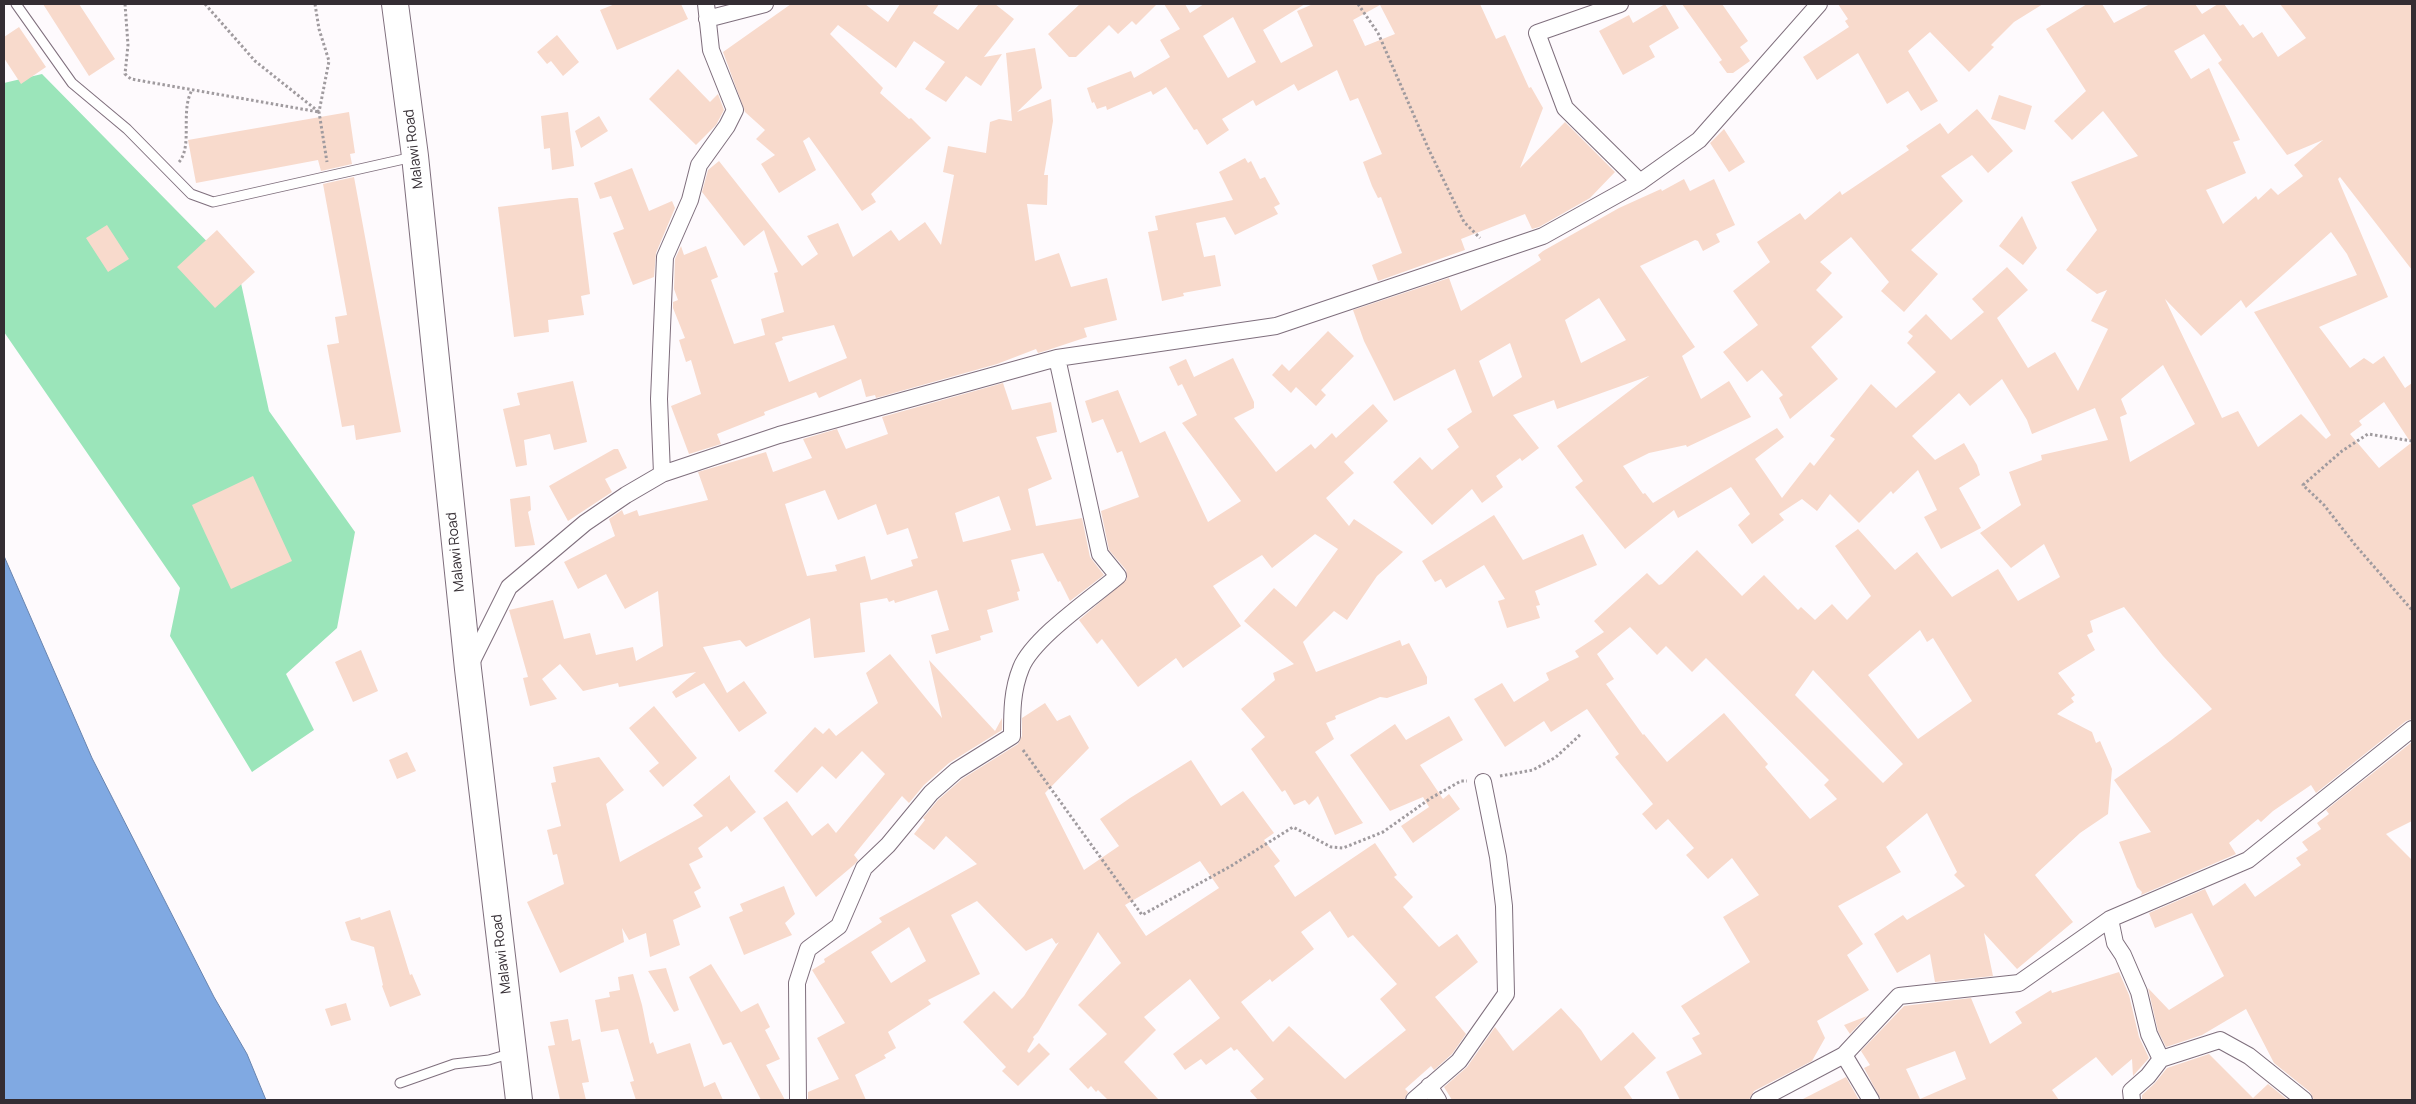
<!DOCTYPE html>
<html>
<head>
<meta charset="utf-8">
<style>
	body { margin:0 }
	#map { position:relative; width:2416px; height:1104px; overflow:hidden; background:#fefafd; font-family:Manrope,sans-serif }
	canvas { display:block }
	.frame { position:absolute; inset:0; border:5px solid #342d33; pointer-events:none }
</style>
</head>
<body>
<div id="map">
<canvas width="2416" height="1104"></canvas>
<div class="frame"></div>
</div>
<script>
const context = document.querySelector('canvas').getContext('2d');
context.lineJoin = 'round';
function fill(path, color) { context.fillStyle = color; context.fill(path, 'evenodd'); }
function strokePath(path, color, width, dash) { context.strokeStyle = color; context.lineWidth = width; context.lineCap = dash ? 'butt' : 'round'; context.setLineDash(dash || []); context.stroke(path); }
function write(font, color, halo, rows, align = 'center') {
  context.font = font + ' Manrope,sans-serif'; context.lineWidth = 4; context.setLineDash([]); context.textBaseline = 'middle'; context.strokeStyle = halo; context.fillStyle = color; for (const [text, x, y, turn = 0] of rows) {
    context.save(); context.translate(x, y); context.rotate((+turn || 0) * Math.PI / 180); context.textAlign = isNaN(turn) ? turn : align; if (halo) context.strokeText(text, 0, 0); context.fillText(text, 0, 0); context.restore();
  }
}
fill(new Path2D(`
	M42 74 239 274 269 411 355 532 337 628 286 674 314 730 252 772 170 636 180 588 4 332V83Z`), '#9be5ba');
const water = new Path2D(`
	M4 556 92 758 214 997 247 1054 266 1100H4Z`);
fill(water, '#80a9e2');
strokePath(water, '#6984ae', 1);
fill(new Path2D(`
	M43 4H79L115 59 89 76Z
	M615 4H681L688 19 617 50 600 10Z
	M791 4H865L888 22 900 4H939L933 13 958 30 979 4H995L1014 19 984 57 1002 54 981 86 966 76 946 102 925 89 945 62 914 41 896 68 838 25 830 34 883 88 880 93 909 119 911 118 931 138 871 194 876 202 862 211 809 137 803 141 816 170 779 193 761 164 775 155 756 139 765 130 745 112 723 52Z
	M1080 4H1157L1136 25 1132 21 1118 34 1109 25 1076 57H1069L1048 34Z
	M1164 4H1185L1190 13 1204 4H1305L1263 30 1281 63 1313 46 1297 11 1313 4H1480L1496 39 1505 35 1529 88 1531 87 1543 108 1520 168 1565 122 1615 172 1590 198 1539 227 1532 229 1525 214 1461 239 1465 250 1378 281 1372 265 1402 253 1381 197 1378 198 1372 186 1363 162 1382 154 1358 98 1350 101 1337 70 1298 91 1294 84 1256 106 1253 100 1222 119 1229 130 1207 145 1197 129 1194 130 1166 87 1153 95 1151 91 1107 110 1106 106 1097 109 1094 102 1092 103 1087 88 1131 71 1134 78 1170 57 1160 40 1180 29ZM1380 5 1395 34 1365 46 1353 20ZM1233 17 1256 62 1228 78 1203 36Z
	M1665 4 1679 28 1649 46 1655 57 1623 75 1599 31 1629 15 1633 23Z
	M1682 4H1722L1748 41 1740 47 1750 61 1733 73H1727L1719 62 1722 60Z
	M1838 4H2043L2014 22 1991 45 1994 47 1969 72 1930 32 1908 51 1938 101 1921 111 1908 91 1887 104 1858 53 1817 80 1803 57 1849 27 1845 21 1848 19Z
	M2087 4H2102L2114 23 2150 4H2195L2202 14 2218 4H2224L2240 26 2243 24 2253 38 2262 32 2278 57 2306 38 2280 4H2412V270L2340 177 2338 179 2388 297 2319 327 2350 368 2364 358 2373 364 2384 356 2405 388 2412 383V719L2406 721 2316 793 2311 785 2273 811 2261 822 2258 819 2229 843 2236 854 2141 895 2142 892 2137 887 2119 842 2151 832 2114 780 2170 741 2212 709 2163 656 2124 607 2090 621 2093 632 2087 635 2095 650 2058 673 2075 695 2071 698 2074 702 2057 714 2092 732 2096 743 2100 741 2112 769 2108 814 2080 833 2035 875 2073 922 2017 969 1984 933 1993 976 1935 982 1930 954 1897 973 1874 934 1903 915 1907 920 1965 886 1954 875 1957 872 1927 813 1886 847 1901 872 1838 906 1863 944 1847 955 1869 990 1817 1021 1825 1038 1812 1061 1754 1091 1749 1100H1680L1666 1072 1702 1054 1692 1038 1700 1034 1681 1006 1750 962 1723 917 1759 895 1732 858 1708 879 1686 855 1694 848 1668 819 1656 830 1642 814 1653 804 1615 757 1619 754 1587 709 1551 732 1544 721 1505 747 1474 699 1502 683 1514 702 1549 680 1546 673 1579 657 1575 651 1604 632 1594 621 1647 573 1659 585 1662 584 1697 550 1742 596 1764 575 1798 610 1801 607 1815 620 1832 604 1847 620 1871 596 1835 546 1858 529 1895 570 1917 552 1952 597 1998 569 2018 601 2060 577 2044 544 2011 568 1980 533 2021 505 2009 472 2042 460 2041 455 2108 440 2095 408 2032 434 2027 420 2002 379 1970 406 1959 393 1912 436 1935 460 1964 443 1977 465 1980 475 1959 488 1981 528 1941 549 1924 517 1937 510 1918 470 1893 494 1891 491 1859 523 1830 494 1817 511 1802 499 1779 514 1784 520 1752 544 1738 525 1750 514 1731 487 1678 518 1674 510 1625 549 1575 487 1583 481 1557 446 1649 376 1557 409 1554 400 1513 415 1539 448 1522 461 1520 458 1496 476 1503 487 1482 503 1472 489 1432 525 1393 482 1420 457 1432 470 1459 447 1447 429 1472 412 1455 369 1394 401 1364 341 1353 310 1449 278 1461 311 1541 260 1538 255 1543 251 1619 208 1661 189 1662 191 1684 179 1690 191 1714 179 1735 225 1716 234 1720 242 1703 251 1698 241 1695 240 1640 266 1695 347 1682 356 1701 399 1729 381 1751 417 1687 447 1686 445 1649 453 1623 466 1643 494 1645 493 1653 503 1777 428 1784 437 1755 459 1782 498 1810 462 1814 466 1835 439 1830 436 1871 384 1896 408 1936 372 1907 343 1913 336 1908 332 1926 314 1951 340 1984 312 1972 299 2007 267 2028 290 1997 318 2028 368 2055 352 2078 391 2108 329 2091 321 2107 290 2097 294 2066 270 2097 230 2071 182 2138 156 2103 111 2072 140 2054 121 2086 91 2046 29ZM2204 34 2222 60 2218 63 2287 155 2323 140 2294 165 2303 176 2278 195 2271 188 2258 200 2256 196 2223 224 2206 190 2246 173 2233 142 2240 140 2209 68 2191 79 2174 51ZM2331 232 2347 254 2357 275 2254 312 2331 435 2326 439 2301 414 2258 447 2238 411 2222 418 2165 299 2201 336 2241 300 2246 308ZM1599 298 1626 340 1581 363 1565 320ZM1510 343 1522 377 1493 397 1479 361ZM2163 365 2195 424 2130 462 2120 417 2127 414 2121 399ZM2384 402 2411 443 2379 468 2350 434 2362 425 2359 421ZM1630 627 1657 655 1666 646 1692 672 1706 658 1829 780 1824 785 1837 799 1810 819 1765 767 1768 764 1724 713 1667 762 1644 734 1643 735 1606 684 1614 679 1597 654ZM1920 630 1927 642 1933 638 1972 701 1918 739 1868 675ZM1813 670 1903 764 1883 783 1795 695Z
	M19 27 46 67 21 84 4 58V37Z
	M557 35 579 62 563 76 551 61 547 64 537 52Z
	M1035 48 1042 88 1017 112 1051 99 1053 121 1044 175H1048L1047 205 1027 204 1035 261 1059 253 1071 287 1107 278 1117 320 1084 328 1087 337 1048 350 1038 353 1036 349 997 364 876 398 875 395 866 397 861 379 819 398 816 392 764 412 765 415 717 434 721 444 689 454 671 406 701 394 691 360 686 362 679 340 685 338 673 308V302L678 300 674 289 675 259 681 246 684 255 706 246 718 277 711 280 734 344 765 335 761 319 784 312 774 273 778 272 764 230 744 246 702 192 708 170 719 161 802 266 818 254 807 236 838 223 853 257 891 230 899 241 925 222 941 245 954 175 943 172 948 146 986 153 990 122 999 119 1012 121 1006 53ZM834 325 847 358 789 382 775 343 783 340 782 337Z
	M678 69 710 102 718 94 724 110 716 125 696 145 649 99Z
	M1999 95 2032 106 2025 130 1991 119Z
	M1977 109 2013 151 1988 173 1972 155 1941 176 1963 201 1911 250 1938 274 1904 312 1881 291 1889 282 1851 237 1820 262 1832 273 1816 290 1843 317 1811 347 1838 379 1790 419 1779 398 1783 395 1762 370 1747 382 1723 352 1758 325 1733 291 1770 262 1757 242 1800 213 1805 220 1840 191 1842 195 1909 150 1906 146 1940 123 1948 134Z
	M349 112 355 153 350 154 352 164 321 171 318 160 196 183 188 140Z
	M568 112 574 166 552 170 550 148 544 149 541 116Z
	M599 116 608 131 581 148 575 131Z
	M1724 129 1745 162 1729 172 1710 143Z
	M1245 158 1248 163 1251 161 1260 179 1265 177 1280 204 1274 207 1278 214 1235 235 1225 217 1196 223 1204 257 1215 255 1221 286 1183 293 1184 296 1162 301 1148 232 1158 230 1155 216 1233 200 1219 172Z
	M632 168 649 211 672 201 675 208 656 253 654 277 633 285 613 233 624 229 611 196 600 199 594 183Z
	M354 177 401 432 356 440 354 425 342 427 327 345 339 343 335 317 347 315 323 184Z
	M570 198H578L590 294 581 296 584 315 548 320 549 332 514 337 498 207Z
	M2022 216 2037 248 2023 265 1999 246Z
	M107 225 129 259 108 272 86 238Z
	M217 230 255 272 215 308 177 267Z
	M1328 331 1354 356 1321 390 1326 395 1316 406 1296 387 1291 393 1272 375 1282 364 1289 371Z
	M1233 358 1254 402V408L1234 418 1276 472 1311 444 1315 449 1332 433 1336 438 1373 404 1388 421 1344 462 1354 473 1326 498 1349 526 1354 519 1403 552 1377 576 1347 620 1334 611 1303 642 1316 672 1400 640 1402 646 1409 643 1427 677V684L1387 698 1380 697 1335 716 1336 719 1326 723 1334 739 1315 752 1363 823 1335 835 1318 796 1309 805 1305 800 1294 805 1285 790 1282 792 1251 749 1265 737 1241 709 1275 680 1273 673 1294 664 1244 621 1274 588 1296 607 1338 549 1315 534 1272 568 1262 555 1213 586 1241 626 1183 668 1176 658 1138 687 1102 639 1097 644 1079 620 1127 579 1126 570 1109 550 1101 511 1139 497 1122 451 1117 453 1103 419 1092 423 1085 401 1118 390 1140 443 1165 431 1208 522 1241 501 1182 423 1197 415 1182 384 1178 386 1169 367 1186 359 1194 377 1188 380Z
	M573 381 587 442 554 450 550 434 524 440 527 465 516 467 503 409 520 405 517 393Z
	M1003 383 1012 410 1051 402 1057 432 1036 437 1052 479 1028 489 1036 526 1082 518 1090 557 1104 575 1070 601 1060 581 1058 582 1043 553 1011 560 1020 591 1017 592 1019 600 987 610 993 632 980 636 981 640 936 654 931 635 949 630 937 590 895 603 894 600 889 602 887 598 860 603 865 652 814 658 810 618 746 647 740 640 703 647 727 693 744 681 767 713 739 732 704 683 676 698 672 692 696 672 619 687 618 683 583 691 560 664 542 679 557 699 530 706 523 678 528 677 509 610 553 600 564 639 590 633 596 655 633 647 636 661 663 646 658 591 625 609 606 574 578 589 564 562 615 536 609 519 622 510 624 515 637 510 639 516 708 500 698 472 766 452 773 472 812 458 803 439 837 429 846 449 888 434 882 417ZM825 490 838 520 876 504 887 535 908 528 918 558 911 560 913 566 871 580 865 556 835 565 837 571 807 576 785 504ZM999 496 1011 530 963 542 955 513Z
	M614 449H618L627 468 605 479 612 492 568 521 549 486Z
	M253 476 292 561 231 589 192 505Z
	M530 496 531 510 528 512 535 545 515 547 510 499Z
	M1494 515 1523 560 1583 534 1597 565 1535 591 1540 605 1536 606 1540 618 1507 628 1498 601 1505 599 1484 565 1446 588 1441 579 1435 582 1422 561Z
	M361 650 378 691 353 702 335 662Z
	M890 654 942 718 929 660 995 731 1002 718V730L949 763 924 785 909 803 902 796 854 855 858 860 855 864 816 897 763 818 787 801 812 836 828 823 836 833 885 774 862 751 836 779 822 766 797 793 774 771 815 727 823 734 829 728 836 736 878 703 866 673Z
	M1045 703 1057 721 1070 715 1089 748 1045 793 1084 870 1119 846 1100 819 1130 798 1191 760 1221 806 1243 791 1274 833 1264 840 1280 861 1274 866 1295 897 1375 843 1397 875 1394 877 1413 897 1403 907 1439 947 1457 934 1478 962 1435 997 1466 1034 1452 1054 1434 1070 1431 1066 1405 1089 1408 1092 1404 1100H1258L1250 1091 1264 1079 1237 1049 1234 1051 1231 1047 1206 1065 1201 1059 1185 1070 1173 1054 1220 1018 1190 979 1144 1017 1156 1030 1124 1062 1159 1100H1108L1098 1090 1096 1092 1091 1086 1088 1089 1069 1069 1107 1034 1078 1005 1121 963 1098 932 1038 1032 1033 1037 1034 1039 1027 1051 1029 1053 1039 1043 1050 1054 1018 1086 1002 1071 1006 1067 963 1022 994 991 1012 1009 1024 996 1059 942 1056 944 1052 938 1026 951 977 901 951 915 980 974 928 1000 931 1004 888 1032 896 1048 884 1055 886 1058 855 1075 866 1100H808V1092L839 1079 817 1038 845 1023 812 970 825 962 824 959 882 922 879 918 977 864 946 836 934 850 914 834 925 820 923 818 938 800 962 779 1018 744 1022 736V718ZM1200 861 1219 888 1146 936 1125 905ZM1330 911 1348 938 1353 935 1397 984 1380 999 1406 1030 1345 1079 1289 1026 1273 1042 1241 1002 1270 979 1272 982 1314 949 1301 932ZM909 927 926 961 891 983 871 952Z
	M654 706 697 758 663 787 649 771 659 763 629 728Z
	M1449 716 1463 740 1420 765 1443 799 1449 794 1460 809 1413 843 1401 826 1429 807 1423 797 1390 811 1350 755 1395 724 1406 740Z
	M2412 742V821L2386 834 2412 860V1100H2314L2310 1092 2274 1063 2246 1009 2202 1035 2166 1047 2158 1031 2148 988 2169 1010 2224 976 2192 913 2155 928 2149 913 2205 889 2213 906 2245 883 2255 897 2301 865 2296 858 2308 850 2302 842 2321 829 2317 823 2329 814 2326 810Z
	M407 752 416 771 397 779 389 760Z
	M599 757 624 790 606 804 620 862 703 816 693 805 730 775V779L756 812 731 832 727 826 698 848 703 857 689 864 701 888 694 892 701 907 673 920 680 945 650 957 646 933 629 940 622 928 624 942 560 973 527 902 564 884 557 854 553 855 547 830 561 826 551 783 556 782 553 767Z
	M784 886 795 914 785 923 792 935 744 955 729 917 743 911 740 904Z
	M390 910 410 975 412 974 421 995 390 1007 382 986 383 985 374 947 351 940 345 922 360 917 361 920Z
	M711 964 741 1012 758 1003 770 1027 765 1030 780 1059 766 1065 785 1100H761L731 1042 723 1045 689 977Z
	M666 968 679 1010 674 1012 648 971Z
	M2119 972 2129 995 2139 1037 2149 1058 2133 1076 2132 1059 2112 1076 2096 1057 2052 1090 2059 1100H1881L1864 1068 1870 1065 1861 1051 1904 1006 1971 998 1990 1044 2022 1023 2015 1012 2051 990 2052 993ZM1955 1051 1966 1079 1920 1099 1906 1069Z
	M633 974 642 1005 650 1044 653 1042 657 1054 690 1043 704 1087 715 1082 723 1100H636L630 1082 634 1081 618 1029 601 1032 595 1000 610 997 609 992 620 990 618 977Z
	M346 1003 351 1020 331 1026 325 1009Z
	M1561 1008 1581 1030 1601 1061 1633 1032 1656 1058 1624 1087 1633 1100H1452L1444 1087 1467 1067 1495 1027 1513 1051Z
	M1867 1016 1850 1034 1844 1025Z
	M568 1019 572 1041 580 1039 589 1082 582 1083 586 1100H560L548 1046 555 1045 550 1022Z
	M2209 1054 2253 1098 2268 1084 2288 1100H2142V1095L2155 1083 2167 1068Z
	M1846 1077 1859 1100H1801Z`), '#f8dacc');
const service = new Path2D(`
	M16 4 72 83 127 129 191 194 213 202 413 157
	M400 1083 454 1064 489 1060 512 1053`);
const minor = new Path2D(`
	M1620 4 1537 33 1565 108 1640 182
	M707 19 765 4
	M662 474 659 399 665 257 690 200 699 165 727 126 735 110 711 50 706 4
	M469 667 509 587 585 523 626 495 662 474 779 435 1057 358 1276 326 1543 236 1640 182 1699 140 1819 4
	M2110 919 2115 943 2123 955 2139 992 2149 1034 2161 1059 2220 1040 2249 1056 2304 1100
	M1844 1055 1871 1100
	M1429 1086 1438 1100
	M798 1100 797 983 808 949 839 926 864 868 888 845 931 793 956 771 1012 736C1012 712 1012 690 1021 668 1033 638 1092 598 1118 576L1100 554 1057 358
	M1414 1100 1459 1061 1506 994 1504 906 1498 857 1483 782
	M1759 1100 1844 1055 1899 996 2019 983 2110 919 2248 860 2412 729
	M2132 1100 2131 1091 2148 1076 2161 1059`);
const primary = new Path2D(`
	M395 4 415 156 468 669 519 1100`);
strokePath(service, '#7f6f7d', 11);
strokePath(minor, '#7f6f7d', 18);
strokePath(primary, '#7f6f7d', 28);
strokePath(new Path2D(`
	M125 4 128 45 125 74 131 79 319 112
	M205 4 255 61 319 112
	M315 4 319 29 329 61 319 112 327 162
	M1358 4 1378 33 1429 150 1464 222 1480 238
	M179 162C193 146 180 111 192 90
	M2412 441 2368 434 2342 451 2303 485 2324 505 2356 546 2412 610
	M1023 750 1142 915 1231 866 1293 827 1331 847 1343 848 1383 832 1431 798 1461 781H1467
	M1500 776 1533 770 1556 757 1581 734`), '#a09b9f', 3, [2.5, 2.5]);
strokePath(service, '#fff', 9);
strokePath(minor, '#fff', 16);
strokePath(primary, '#fff', 26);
write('14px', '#342d33', '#fff', [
	["Malawi Road",414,149,-97],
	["Malawi Road",456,552,-96],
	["Malawi Road",502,954,-97]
]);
</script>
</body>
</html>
